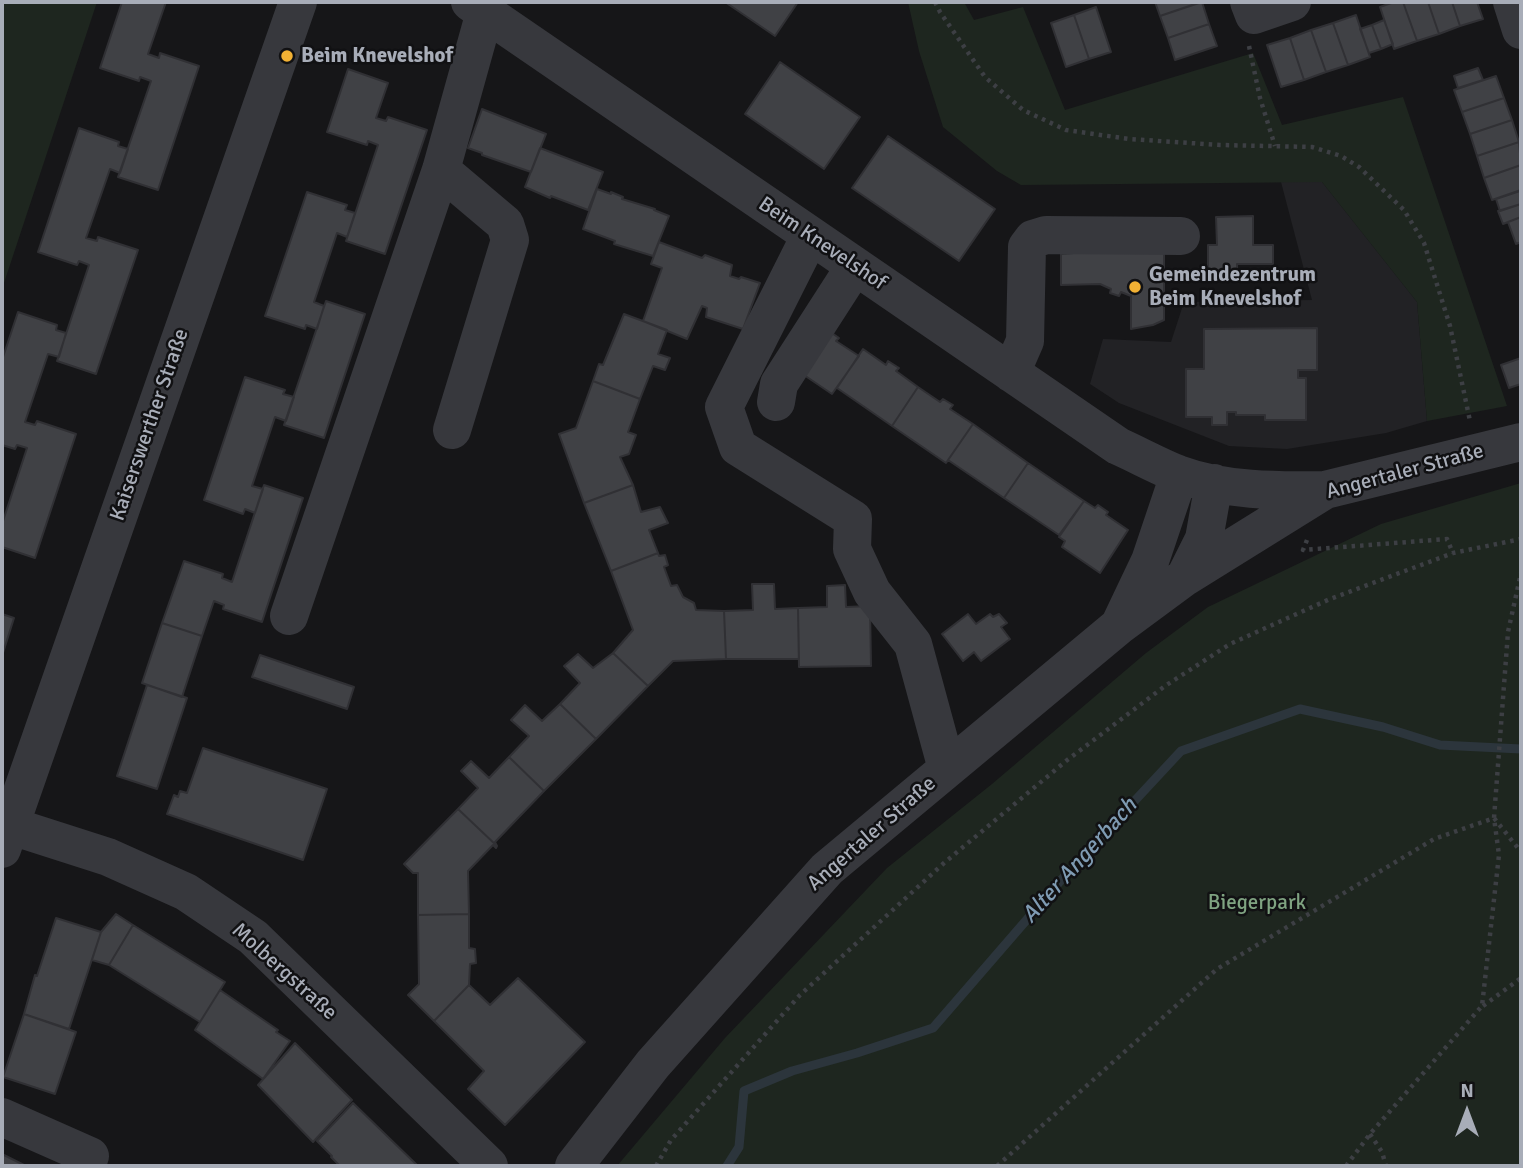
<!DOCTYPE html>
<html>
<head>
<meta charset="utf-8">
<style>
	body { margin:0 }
	#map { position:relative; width:1523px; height:1168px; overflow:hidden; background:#161618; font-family:Signika,sans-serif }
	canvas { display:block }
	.frame { position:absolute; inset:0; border:4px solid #a8adb8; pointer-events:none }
	.north { position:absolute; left:1432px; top:1077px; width:70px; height:70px; -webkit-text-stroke:5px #111113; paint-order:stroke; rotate:0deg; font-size:19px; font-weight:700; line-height:28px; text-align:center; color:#a8adb8 }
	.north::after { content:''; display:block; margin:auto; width:24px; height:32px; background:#a8adb8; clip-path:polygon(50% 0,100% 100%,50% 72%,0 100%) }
</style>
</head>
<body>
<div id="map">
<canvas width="1523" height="1168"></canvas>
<div class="frame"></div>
<div class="north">N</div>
</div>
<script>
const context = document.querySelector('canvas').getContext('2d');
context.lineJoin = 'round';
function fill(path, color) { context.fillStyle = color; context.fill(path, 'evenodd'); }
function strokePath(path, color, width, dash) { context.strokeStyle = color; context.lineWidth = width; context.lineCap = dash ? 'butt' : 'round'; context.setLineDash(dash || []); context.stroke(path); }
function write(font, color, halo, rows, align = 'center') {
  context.font = font + ' Signika,sans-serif'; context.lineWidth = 5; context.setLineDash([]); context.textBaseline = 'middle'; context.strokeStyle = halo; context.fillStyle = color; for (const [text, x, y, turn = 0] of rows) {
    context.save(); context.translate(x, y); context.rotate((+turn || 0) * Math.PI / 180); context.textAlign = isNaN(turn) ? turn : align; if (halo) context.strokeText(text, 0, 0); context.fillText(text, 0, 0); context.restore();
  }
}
fill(new Path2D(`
	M1281 182H1322L1417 302 1427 421 1386 433 1287 449 1229 446 1119 403 1090 384 1103 339 1171 342 1184 302 1312 300Z`), '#222225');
fill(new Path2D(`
	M2 2H97L2 289Z
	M908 2H964L974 20 1023 7 1065 110 1253 53 1282 125 1403 97 1507 406 1427 421 1417 302 1322 182 1021 185 997 171 943 127 919 51Z
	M1521 483V1166H617L725 1038 887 868 992 784 1146 653 1208 607 1381 524Z`), '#1e261f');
strokePath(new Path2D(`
	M727 1166 739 1147 744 1091 792 1071 857 1053 933 1028 1062 879 1181 751 1300 709 1383 727 1440 745 1521 749`), '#2c353c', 9);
const building = new Path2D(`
	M122 2H166L148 54 159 58 160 53 199 66 158 190 118 177 151 81 140 77 139 81 100 68Z
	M725 2H798L775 36Z
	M1155 2H1201L1160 16Z
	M1202 2 1209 24 1168 38 1160 16Z
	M1394 2H1403L1417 41 1394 49 1380 7Z
	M1403 2H1428L1439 34 1417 41Z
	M1428 2H1452L1460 26 1439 34Z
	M1452 2H1477L1483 19 1460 26Z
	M1096 7 1111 52 1089 59 1074 15Z
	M1074 15 1089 59 1066 67 1051 23Z
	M1356 15 1370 57 1348 65 1333 23Z
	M1384 20 1393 44 1381 49 1372 25Z
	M1333 23 1348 65 1326 72 1311 30Z
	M1209 24 1217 46 1175 60 1168 38Z
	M1372 25 1381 49 1369 53 1360 29Z
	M1311 30 1326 72 1304 80 1290 38Z
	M1290 38 1304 80 1281 87 1267 45Z
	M780 62 860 117 824 169 745 114Z
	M1478 68 1483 80 1458 88 1454 76Z
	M348 69 388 83 376 118 386 121 388 117 427 130 385 254 346 241 378 145 368 141 367 145 327 132Z
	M1496 76 1504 98 1462 112 1454 90Z
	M1504 98 1512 120 1470 134 1462 112Z
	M482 109 546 134 531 172 482 155V153L468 148Z
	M1512 120 1519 142 1477 156 1470 134Z
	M79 128 119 142 118 146 128 149 120 173 110 169 86 238 97 241 98 237 138 250 96 374 57 361 89 265 79 261 77 265 38 252Z
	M888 136 995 209 959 261 852 188Z
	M1519 142 1521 165 1484 178 1477 156Z
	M540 148 603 172 588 210 551 196 550 198 525 187Z
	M1521 165V190L1492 200 1484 178Z
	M597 189 611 194V192L623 197 622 199 655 209 654 210 669 216 653 256 614 244 615 241 583 229Z
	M1520 191 1521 204 1500 211 1496 199Z
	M307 192 347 205 345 210 355 213 347 237 337 233 314 302 324 306 317 329 306 325 305 329 265 316Z
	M1521 204V217L1503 224 1498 211Z
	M1253 216V245H1273V264H1237V275H1208V245H1217L1216 217Z
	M1521 217V242L1516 244 1508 222Z
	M659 242 702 258 705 255 732 265 730 276 739 279 741 277 760 283 743 329 706 317 707 308 702 306 687 339 643 321 662 268 651 264Z
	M1164 246V320L1153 325 1131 329V296L1121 292 1119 296 1110 293 1111 289 1100 284 1061 285V254Z
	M326 301 365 314 324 438 284 425Z
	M18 312 57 325 56 330 66 333 59 357 48 354 25 422 35 425 37 421 76 434 35 558 2 547V524L27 448 17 445 15 449 2 445V360Z
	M624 314 667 330 658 354 670 358 665 370 653 366 640 399 593 381 599 364 603 365Z
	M1317 328V370H1298V378H1306V420H1265V415H1236V412H1227V425H1212V417H1186V369H1204V329Z
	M829 331 839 338 836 341 859 356 832 394 801 373Z
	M863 349 886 365 888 361 899 368 896 371 918 387 892 426 837 388Z
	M1521 358V384L1509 388 1501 365Z
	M245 377 285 390 283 394 294 397 286 421 275 417 252 486 263 489 255 513 245 509 243 514 204 500Z
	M593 381 640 399 628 432 636 435 629 454 620 457 633 485 584 503 559 434 576 428Z
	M918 387 940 402 943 399 953 405 950 409 973 424 946 463 892 426Z
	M973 424 1028 463 1004 498 948 460Z
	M1028 463 1084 501 1059 535 1004 498Z
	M264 485 303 498 262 622 223 609 224 605 214 601 202 636 162 623 184 561 223 574 222 578 232 582Z
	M633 485 641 512 660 507 668 523 649 530 658 553 611 571 584 503Z
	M1084 501 1095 508 1098 505 1108 512 1106 515 1128 530 1100 573 1062 547 1065 541 1059 537Z
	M658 553 659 556 665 555 668 565 664 567 671 586 677 585 683 597 694 603 696 610 724 611 726 659 673 661 648 686 613 653 633 630 611 571Z
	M752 584H774L775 609 798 608 799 659H726L724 611 753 610Z
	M845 585 846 607 870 606 871 666 799 667 798 608 827 607V586Z
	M2 614 14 618 2 656Z
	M968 614 976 624 990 614 993 617 999 614 1007 623 1001 627 1010 639 981 661 974 652 963 661 942 634Z
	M162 623 202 636 182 697 142 683Z
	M613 653 648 686 596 739 560 704 580 683 564 666 578 654 593 668Z
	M260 655 354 687 347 709 252 677Z
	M147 685 187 698 157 789 117 776Z
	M560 704 596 739 544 791 509 757 529 736 511 720 525 705 542 721Z
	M203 748 327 789 303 860 167 814 174 795 178 797 180 791 187 793Z
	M509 757 544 791 495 842 497 846 458 809 478 788 461 771 471 761 489 778Z
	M458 809 497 846 496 848 493 845 468 871 469 914 418 915V873H413L404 864Z
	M116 914 133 925 109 965 92 960 101 932Z
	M469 914V948L475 949 476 963 470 964 469 985 434 1021 408 995 419 984 418 915Z
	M56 918 101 932 69 1029 24 1014 35 975 37 976Z
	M133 925 225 982 200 1022 109 965Z
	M518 978 585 1042 505 1125 468 1089 484 1071 434 1021 469 985 490 1005Z
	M220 990 278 1030 276 1032 290 1041 263 1079 195 1030Z
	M24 1014 76 1032 55 1094 3 1077Z
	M295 1043 352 1100 313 1142 258 1085Z
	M353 1103 418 1166H340L331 1157 332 1156 317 1141Z
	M2 1154 26 1166H2Z`);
fill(building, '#404145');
strokePath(building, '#303034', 2);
strokePath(new Path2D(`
	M935 2 940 12 985 77 1023 110 1066 130 1129 139 1220 145 1312 147 1341 156 1359 167 1404 210 1424 243 1450 326 1470 421
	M1249 46 1260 98 1275 146
	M1307 540 1303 550 1447 539 1453 553
	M1483 1006 1521 978
	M1370 1134 1382 1152 1386 1166
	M656 1166 671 1140 800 995 944 863 1066 761 1165 686 1230 644 1330 599 1453 553 1521 539
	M997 1166 1217 969 1434 839 1494 818 1508 632 1521 573
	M1346 1166 1370 1134 1482 1006 1499 855 1494 818 1521 852`), '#3d3f44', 4.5, [3.5, 5]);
strokePath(new Path2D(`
	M470 2 1118 446C1138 455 1158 466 1178 474 1224 491 1277 491 1325 490
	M1249 2 1254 15 1292 2
	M1512 2 1521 30
	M441 170 505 224 510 240 452 430
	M810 236 724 407 738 447 853 519 852 549 872 592 913 644 947 769
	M1011 373 1025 341 1027 247 1033 239 1046 235 1181 236
	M776 402 779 384 855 266
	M1185 577 1204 539 1214 483
	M289 616 441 170 485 12
	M1121 622 1150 561 1179 475
	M2 823 108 857 186 892 253 937 489 1166
	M2 849 298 2
	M2 1117 90 1156
	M574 1166 653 1064 827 869 1120 625 1185 577 1325 490 1521 442`), '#37383d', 38);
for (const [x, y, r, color] of [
	[287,56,7,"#f2b134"],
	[1135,287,7,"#f2b134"]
]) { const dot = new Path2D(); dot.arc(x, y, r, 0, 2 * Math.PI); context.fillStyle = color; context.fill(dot); strokePath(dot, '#111113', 2.5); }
write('bold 21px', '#a8adb8', '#111113', [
	["Beim Knevelshof",301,56],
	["Gemeindezentrum",1149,275],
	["Beim Knevelshof",1149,299]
], 'left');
write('21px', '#a8adb8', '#111113', [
	["Beim Knevelshof",822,244,34],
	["Kaiserswerther Straße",150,425,-71],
	["Angertaler Straße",1405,472,-15],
	["Angertaler Straße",872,834,-41],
	["Molbergstraße",284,972,42]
]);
write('21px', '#7fa381', '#111113', [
	["Biegerpark",1257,903]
]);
write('italic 23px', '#7f9bb3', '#111113', [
	["Alter Angerbach",1080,861,-48]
]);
</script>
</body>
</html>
